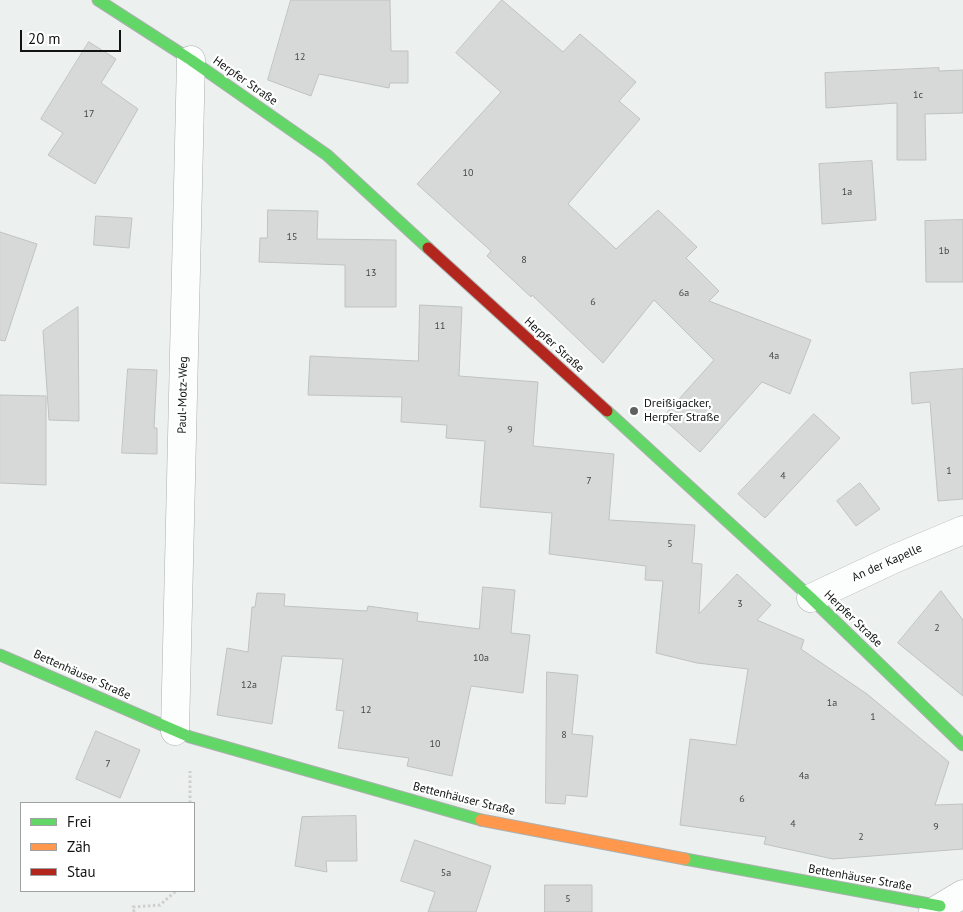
<!DOCTYPE html>
<html>
<head>
<meta charset="utf-8">
<style>
	body { margin:0 }
	#map { position:relative; width:963px; height:912px; overflow:hidden; background:#ecf1ef; font-family:"PT Sans",sans-serif }
	canvas { display:block }
	.legend { position:absolute; left:20px; top:802px; width:175px; height:90px; box-sizing:border-box; background:#fff; border:1px solid #a0a1a1; margin:0; padding:6px 9px; list-style:none; font-size:15px; color:#111413 }
	.legend li { display:flex; align-items:center; gap:10px; height:25px }
	.legend b { width:25px; border:1px solid #a0a1a1 }
	.scale { position:absolute; left:20px; top:30px; width:101px; height:22px; box-sizing:border-box; border:2px solid #111413; border-top:0; padding-left:6px; font-size:15px; line-height:18px; white-space:nowrap; color:#111413; -webkit-text-stroke:4px #fff; paint-order:stroke }
</style>
</head>
<body>
<div id="map">
<canvas width="963" height="912"></canvas>
<ul class="legend">
<li><b style="height:6px;background:#63d668"></b>Frei</li>
<li><b style="height:6px;background:#ff974d"></b>Zäh</li>
<li><b style="height:6px;background:#b3261e"></b>Stau</li>
</ul>
<div class="scale">20 m</div>
</div>
<script>
const context = document.querySelector('canvas').getContext('2d');
context.lineJoin = 'round';
function fill(path, color) { context.fillStyle = color; context.fill(path, 'evenodd'); }
function strokePath(path, color, width, dash) { context.strokeStyle = color; context.lineWidth = width; context.lineCap = dash ? 'butt' : 'round'; context.setLineDash(dash || []); context.stroke(path); }
function write(font, color, halo, rows, align = 'center') {
  context.font = font + ' "PT Sans",sans-serif'; context.lineWidth = 4.5; context.setLineDash([]); context.textBaseline = 'middle'; context.strokeStyle = halo; context.fillStyle = color; for (const [text, x, y, turn = 0] of rows) {
    context.save(); context.translate(x, y); context.rotate((+turn || 0) * Math.PI / 180); context.textAlign = isNaN(turn) ? turn : align; if (halo) context.strokeText(text, 0, 0); context.fillText(text, 0, 0); context.restore();
  }
}
const building = new Path2D(`
	M291 0H390L391 51H408V83H390L389 88 319 74 311 96 268 80Z
	M502 0 563 52 580 34 636 82 619 101 640 119 568 204 616 249 658 210 697 247 686 258 719 291 709 301 811 340 790 394 762 382 700 452 662 418 714 360 654 300 603 363 532 295 531 297 487 256 491 251 417 184 501 92 456 53Z
	M89 42 116 59 101 83 138 109 95 184 48 155 63 133 41 119Z
	M939 68V71L963 70V113L925 114 926 160H897V103L826 108 825 73Z
	M872 161 876 220 822 224 819 164Z
	M268 210 318 211 317 239 396 240V307H345V265L259 262 260 238H267Z
	M96 216 132 218 129 248 94 245Z
	M963 220V282H926L925 221Z
	M0 232 37 244 5 341 0 340Z
	M420 305 462 307 459 376 538 382 533 446 614 454 609 520 695 525 692 563 702 564 699 614 737 574 771 605 757 620 804 640 801 649 867 694 949 762 935 805 963 804V849L833 859 764 844 766 837 680 825 690 739 736 745 748 669 697 663 656 653 663 581 645 580 646 566 549 554 552 513 480 507 485 441 446 438 447 425 401 422 402 397 308 395 310 356 418 361Z
	M78 307 79 421 49 420 43 331Z
	M128 369 157 370 154 428H157V454L122 453Z
	M963 369V499L938 501 930 402 912 404 910 373Z
	M0 395 46 396V485L0 483Z
	M814 414 840 438 765 518 738 494Z
	M860 483 880 509 856 526 837 501Z
	M483 587 515 590 511 633 530 635 523 693 471 686 452 776 407 766 409 758 338 748 344 711 336 710 343 659 282 656 272 724 217 715 227 648 248 652 252 607H255L257 593 285 594 284 606 367 611 368 606 418 613 417 621 479 629Z
	M941 591 963 620V696L898 643Z
	M547 672 578 675 572 734 593 736 587 797 566 795 565 804 546 803Z
	M96 731 140 750 120 798 76 779Z
	M356 816 357 861H326L327 872 295 866 302 817Z
	M415 840 491 866 476 912H428L435 892 401 881Z
	M545 885H592V912H545Z`);
fill(building, '#d6d9d8');
strokePath(building, '#bec2c0', 1);
const street = new Path2D(`
	M811 598 894 559 963 530
	M175 731 191 60
	M933 912 963 894`);
const fast = new Path2D(`
	M98 0 191 60 327 155 428 248
	M607 411 811 598 963 745
	M0 655 190 737 481 820
	M685 859 940 906`);
const slow = new Path2D(`
	M481 820 685 859`);
const jam = new Path2D(`
	M428 248 607 411`);
strokePath(street, '#acb0af', 29);
strokePath(fast, '#acb0af', 13);
strokePath(slow, '#acb0af', 13);
strokePath(jam, '#acb0af', 13);
strokePath(new Path2D(`
	M190 803V771
	M134 912 133 907 160 905 176 891`), '#cecfcf', 3, [2.5, 2.5]);
strokePath(street, '#fcfdfd', 28);
strokePath(fast, '#63d668', 11);
strokePath(slow, '#ff974d', 11);
strokePath(jam, '#b3261e', 11);
for (const [x, y, r, color] of [
	[634,411,5,"#5e6160"]
]) { const dot = new Path2D(); dot.arc(x, y, r, 0, 2 * Math.PI); context.fillStyle = color; context.fill(dot); strokePath(dot, '#fff', 2); }
write('10px', '#444746', null, [
	["12",300,57],
	["1c",918,95],
	["17",89,114],
	["10",468,173],
	["1a",847,192],
	["15",292,237],
	["1b",944,251],
	["8",524,260],
	["13",371,273],
	["6a",684,293],
	["6",593,302],
	["11",440,326],
	["4a",774,356],
	["9",510,430],
	["1",949,471],
	["4",783,476],
	["7",589,481],
	["5",670,544],
	["3",740,604],
	["2",937,628],
	["10a",481,658],
	["12a",249,685],
	["1a",832,703],
	["12",366,710],
	["1",873,717],
	["8",564,735],
	["10",435,744],
	["7",108,764],
	["4a",804,776],
	["6",742,799],
	["4",793,824],
	["9",936,827],
	["2",861,837],
	["5a",446,873],
	["5",568,899]
]);
write('12px', '#111413', '#fff', [
	["Herpfer Straße",245,81,35],
	["Herpfer Straße",554,345,42],
	["Paul-Motz-Weg",183,395,-89],
	["An der Kapelle",887,563,-24],
	["Herpfer Straße",853,619,44],
	["Bettenhäuser Straße",82,675,24],
	["Bettenhäuser Straße",464,799,14],
	["Bettenhäuser Straße",860,878,10]
]);
write('12px', '#111413', '#fff', [
	["Dreißigacker,",644,404],
	["Herpfer Straße",644,418]
], 'left');
</script>
</body>
</html>
